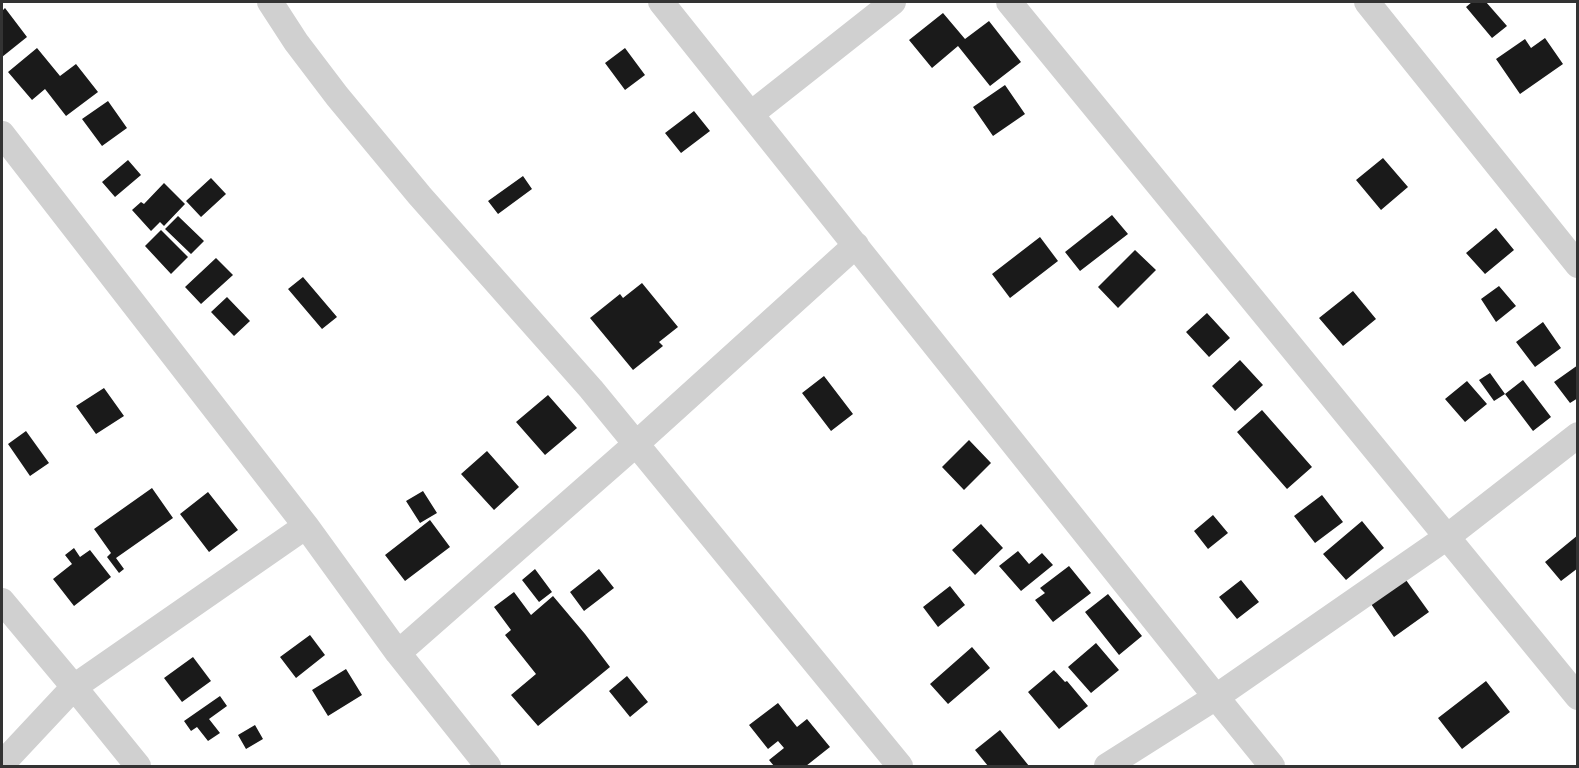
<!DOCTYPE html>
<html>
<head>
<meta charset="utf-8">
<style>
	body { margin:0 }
	#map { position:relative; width:1579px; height:768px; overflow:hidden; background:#fff; font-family:"Source Sans 3",sans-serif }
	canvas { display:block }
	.frame { position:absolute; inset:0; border:3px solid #333; pointer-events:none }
</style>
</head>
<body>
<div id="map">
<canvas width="1579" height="768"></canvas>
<div class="frame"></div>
</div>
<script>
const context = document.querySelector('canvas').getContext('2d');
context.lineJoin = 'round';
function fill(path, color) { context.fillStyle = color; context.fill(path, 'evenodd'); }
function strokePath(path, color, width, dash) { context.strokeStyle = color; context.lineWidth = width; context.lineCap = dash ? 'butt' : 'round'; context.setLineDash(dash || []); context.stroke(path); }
fill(new Path2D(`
	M1472 2H1486L1507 26 1492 38 1466 7Z
	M5 8 27 37 2 57V11Z
	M943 13 965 39 989 21 1021 62 990 86 958 46 932 68 909 40Z
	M1545 38 1563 64 1520 94 1496 59 1525 39 1531 48Z
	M37 48 60 76 76 64 98 92 66 116 45 89 32 100 8 72Z
	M625 48 645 75 625 90 605 63Z
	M1005 85 1025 114 993 136 973 107Z
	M108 101 127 128 102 146 82 119Z
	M694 111 710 131 681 153 665 133Z
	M1383 158 1408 187 1381 210 1356 180Z
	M128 160 141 175 115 197 102 182Z
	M523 176 532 189 498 214 488 201Z
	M211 178 226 194 201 217 186 201Z
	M164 183 185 204 164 226 160 222 151 231 132 210 141 202 144 204Z
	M1112 215 1128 234 1080 271 1065 252Z
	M178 216 204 241 191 254 165 229Z
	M1496 228 1514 250 1485 274 1466 253Z
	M161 230 188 257 171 274 145 246Z
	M1040 237 1058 261 1010 298 992 274Z
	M1135 250 1156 270 1118 308 1098 287Z
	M216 258 233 275 201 304 185 287Z
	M303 277 337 317 322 329 288 289Z
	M642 283 678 327 659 342 663 346 633 370 590 318 620 294 623 298Z
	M1499 286 1516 306 1496 322 1481 299Z
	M1353 291 1376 319 1343 346 1319 318Z
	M227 297 250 321 234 336 211 312Z
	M1207 313 1230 338 1209 357 1186 332Z
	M1543 322 1561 348 1535 367 1516 342Z
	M1240 360 1263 385 1235 411 1212 386Z
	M1578 365V398L1570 403 1554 382Z
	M1490 373 1505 394 1494 401 1479 380Z
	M824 376 853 414 831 431 802 393Z
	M1523 380 1551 417 1533 431 1505 394Z
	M1467 381 1487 404 1465 422 1445 399Z
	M104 388 124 416 96 434 76 406Z
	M548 395 577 428 545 455 516 422Z
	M1262 410 1312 467 1287 489 1237 432Z
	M26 431 49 463 30 476 8 444Z
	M969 440 991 463 964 490 942 467Z
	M487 451 519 487 494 510 461 474Z
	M152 488 173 518 116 558 124 569 119 573 107 557 111 553 94 529Z
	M423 491 437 513 420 523 406 501Z
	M208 492 238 530 209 552 180 514Z
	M1322 495 1343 522 1315 543 1294 516Z
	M1213 515 1228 533 1208 549 1194 531Z
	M430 520 450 547 405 581 385 555Z
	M1362 521 1384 548 1346 580 1323 554Z
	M981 524 1003 548 975 575 952 550Z
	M1578 535V568L1561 581 1545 562Z
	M74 548 80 557 90 550 111 577 74 606 53 579 72 564 65 555Z
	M1018 551 1029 564 1042 553 1053 565 1021 591 999 566Z
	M1069 566 1091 593 1053 622 1035 600 1045 593 1040 588Z
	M535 569 552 592 539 602 522 580Z
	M599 569 614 588 584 611 570 592Z
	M1241 580 1259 602 1237 619 1219 597Z
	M1406 580 1429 612 1394 637 1371 604Z
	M950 586 965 605 938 627 923 607Z
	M514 592 531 615 553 596 585 634 610 667 538 726 511 695 536 674 505 635 511 630 494 607Z
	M1108 594 1142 636 1119 655 1085 612Z
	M310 635 325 655 296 678 280 657Z
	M1096 643 1119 670 1091 693 1068 667Z
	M972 647 990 668 948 704 930 684Z
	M193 657 211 681 182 702 164 678Z
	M346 669 362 695 328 716 312 690Z
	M1054 670 1065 682 1067 681 1088 706 1059 729 1028 692Z
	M627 676 648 702 630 717 609 691Z
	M1486 681 1510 712 1462 749 1438 718Z
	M220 696 227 706 209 719 220 733 208 741 197 727 191 731 184 721Z
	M778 703 797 727 807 719 830 747 806 766H774L769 760 784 748 778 741 768 749 749 725Z
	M255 725 263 739 246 749 238 735Z
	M1000 730 1029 766H988L975 750Z`), '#1a1a1a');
strokePath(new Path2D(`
	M270 2 296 42 337 96 420 196 591 389 900 766
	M661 2 1216 697 1447 537 1578 435
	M1009 2 1578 697
	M1367 2 1578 265
	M751 114 893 2
	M2 134 306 526 398 653 488 766
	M2 601 74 687 138 766
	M398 653 636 444 856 245
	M2 764 74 687 306 526
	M1107 766 1216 697 1272 766`), '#d0d0d0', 26);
</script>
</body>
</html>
